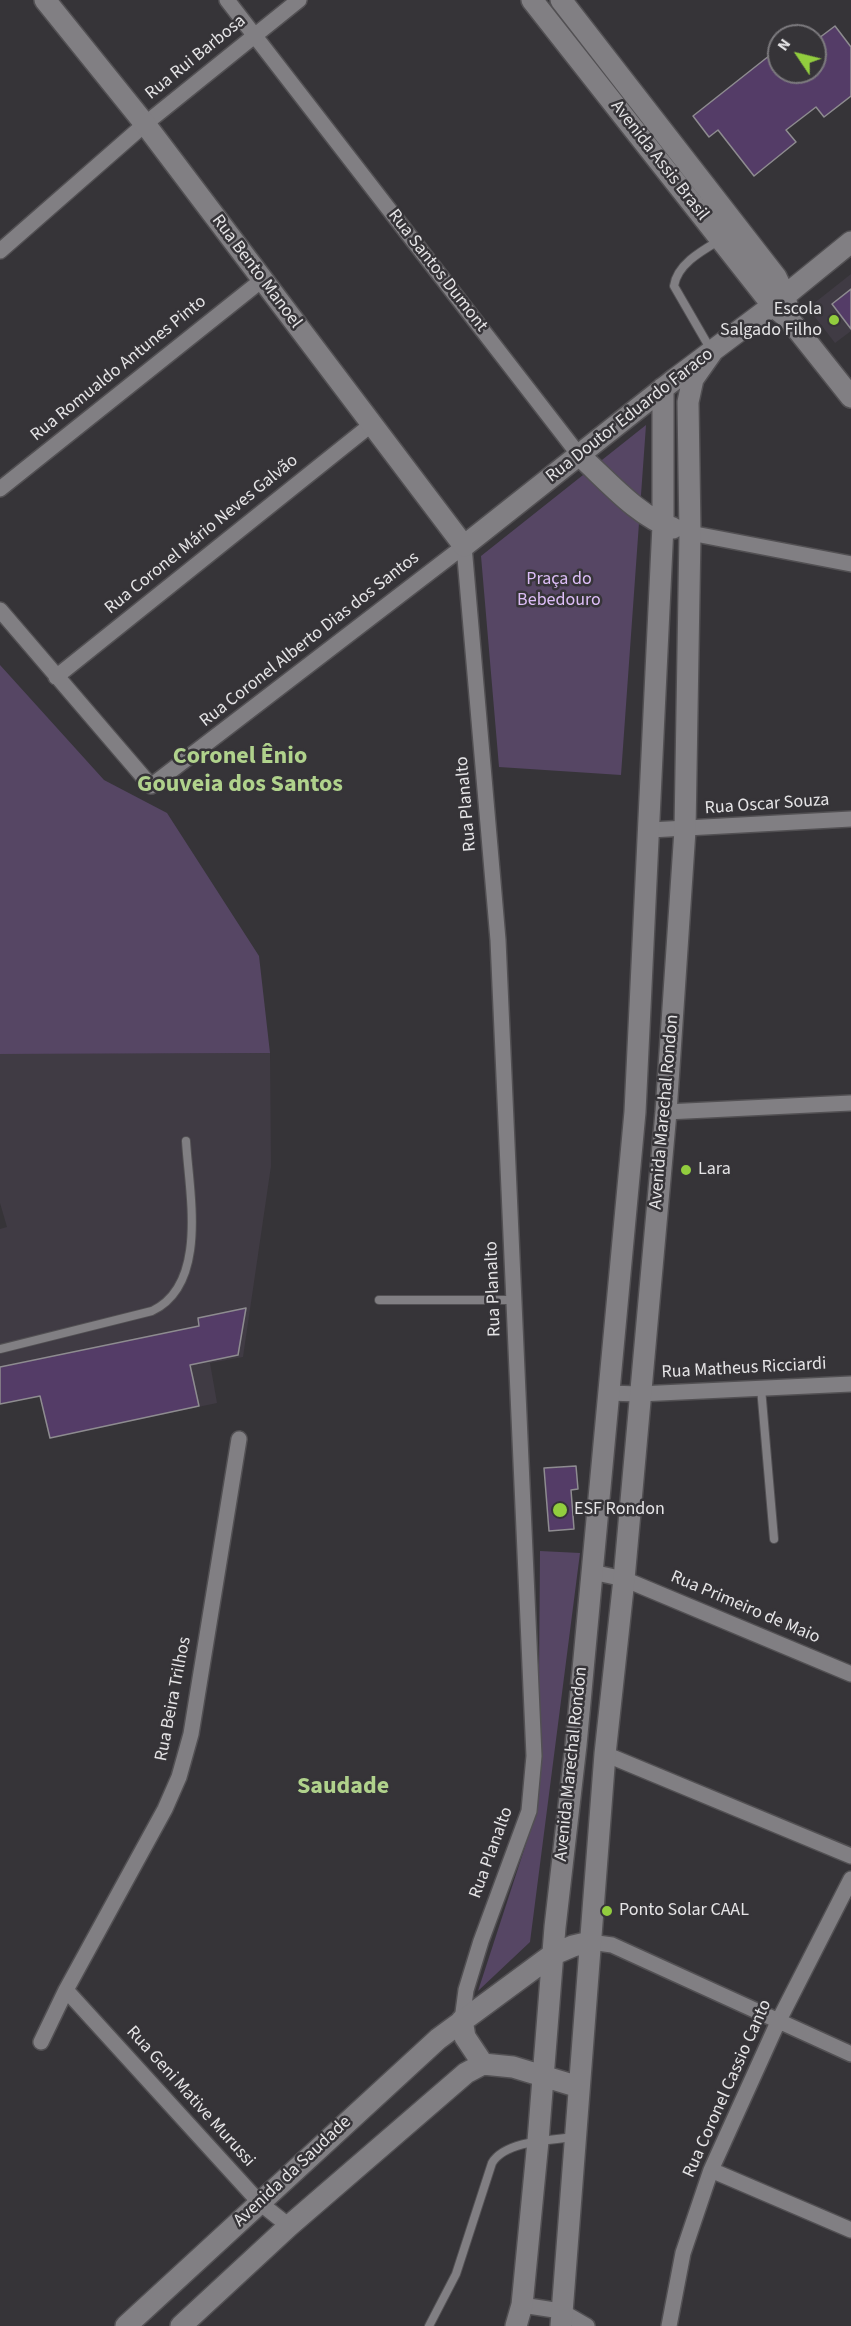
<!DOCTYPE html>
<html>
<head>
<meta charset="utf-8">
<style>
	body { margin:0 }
	#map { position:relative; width:851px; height:2326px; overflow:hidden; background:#363438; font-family:"Source Sans 3",sans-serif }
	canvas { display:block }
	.north { position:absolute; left:767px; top:24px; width:60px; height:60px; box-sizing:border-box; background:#363438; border:2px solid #7c7a7e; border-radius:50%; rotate:305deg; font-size:16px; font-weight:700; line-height:24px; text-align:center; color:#e5e4e6 }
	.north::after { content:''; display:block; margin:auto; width:21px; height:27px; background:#92cd3e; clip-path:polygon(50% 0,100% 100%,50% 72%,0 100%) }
</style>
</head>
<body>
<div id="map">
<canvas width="851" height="2326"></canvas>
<div class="north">N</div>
</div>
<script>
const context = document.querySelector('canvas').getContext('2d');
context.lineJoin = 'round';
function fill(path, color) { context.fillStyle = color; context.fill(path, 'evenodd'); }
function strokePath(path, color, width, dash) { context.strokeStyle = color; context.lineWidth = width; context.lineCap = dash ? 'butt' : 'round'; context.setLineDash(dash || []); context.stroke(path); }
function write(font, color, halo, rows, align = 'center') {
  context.font = font + ' "Source Sans 3",sans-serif'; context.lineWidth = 5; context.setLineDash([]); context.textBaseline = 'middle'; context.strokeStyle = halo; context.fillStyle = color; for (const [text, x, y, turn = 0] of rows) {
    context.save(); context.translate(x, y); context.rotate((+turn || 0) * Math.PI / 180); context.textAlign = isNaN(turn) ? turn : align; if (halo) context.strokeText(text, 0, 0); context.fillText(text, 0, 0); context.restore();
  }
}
fill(new Path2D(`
	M851 274V331L835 343 808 308Z
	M270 1053 271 1166 243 1357 210 1363 217 1403 50 1438 40 1396 0 1404V1229L7 1227 0 1203V1054Z`), '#403b44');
fill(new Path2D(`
	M646 425 621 775 499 767 481 556Z
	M0 665 104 780 167 813 259 956 270 1053 0 1054Z
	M540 1551 580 1553 530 1942 478 1991 538 1807Z`), '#564664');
const building = new Path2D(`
	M835 26 851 47V96L824 117 816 107 786 130 796 142 754 176 718 130 709 137 693 116 779 48V72H815V41Z
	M851 289V329L832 304Z
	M246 1308 238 1355 190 1365 199 1406 50 1438 40 1396 0 1404V1367L199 1326 198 1318Z
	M576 1466 578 1489 571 1490 574 1529 549 1531 544 1468Z`);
fill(building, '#543c67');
strokePath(building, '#8e8c90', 1.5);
const lane = new Path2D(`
	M711 350 674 286C677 264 703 250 720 240
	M379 1300H513
	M0 1349 152 1311C209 1284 189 1192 186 1141
	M761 1388 774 1539
	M429 2326 456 2274 492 2163C505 2141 550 2140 575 2137`);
const street = new Path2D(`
	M227 0 579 455
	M0 251 145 124 299 0
	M0 489 262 280
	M690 533 851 564
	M0 610 151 786 464 546
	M56 677 372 424
	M650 830 851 819
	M666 1112 851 1103
	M608 1393 639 1394 851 1384
	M592 1572 624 1579 851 1674
	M605 1754 851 1856
	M590 1942 612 1945 851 2054
	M66 1990 260 2203 289 2226
	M462 2020 466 1990 481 1941 529 1811 534 1756 498 940 464 546
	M41 2042 66 1990 165 1809 179 1777 191 1734 239 1439
	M711 2170 851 2230
	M522 2305 561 2311 587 2326
	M669 2326 683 2253 711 2170 778 2022 851 1879`);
const secondary = new Path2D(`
	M45 0 145 124 464 546 675 379 776 303 851 242
	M532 0 773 306 789 319 851 397
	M561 0 776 277 785 296 788 310
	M579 455C606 479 638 517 673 528
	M462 2020 465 2037 483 2064
	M126 2326 438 2039 552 1955 573 1946 590 1942
	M181 2326 289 2226 466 2073 483 2064 513 2067 579 2087
	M516 2326 522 2305 538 2141 555 1927 576 1745 635 1112 663 525V388
	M561 2326 605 1754 624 1579 666 1112 685 830 690 533 688 402 693 379 712 352`);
strokePath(lane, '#525053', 10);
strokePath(street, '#525053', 18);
strokePath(secondary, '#525053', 24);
strokePath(lane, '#817f83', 8);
strokePath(street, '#817f83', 15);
strokePath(secondary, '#817f83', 21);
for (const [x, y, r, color] of [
	[834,320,6,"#92cd3e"],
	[686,1170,6,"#92cd3e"],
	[560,1510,8,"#92cd3e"],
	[607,1911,6,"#92cd3e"]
]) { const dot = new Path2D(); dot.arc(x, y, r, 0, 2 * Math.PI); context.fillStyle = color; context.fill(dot); strokePath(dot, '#363438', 2); }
write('18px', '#e5e4e6', '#363438', [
	["Rua Rui Barbosa",196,58,-39],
	["Avenida Assis Brasil",659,161,52],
	["Rua Santos Dumont",437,271,52],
	["Rua Bento Manoel",256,272,53],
	["Rua Romualdo Antunes Pinto",119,369,-39],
	["Rua Doutor Eduardo Faraco",630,416,-38],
	["Rua Coronel Mário Neves Galvão",202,535,-39],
	["Rua Coronel Alberto Dias dos Santos",310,640,-38],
	["Rua Planalto",467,804,-95],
	["Rua Oscar Souza",767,805,-4],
	["Avenida Marechal Rondon",665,1112,-85],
	["Rua Planalto",494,1289,-92],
	["Rua Matheus Ricciardi",744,1369,-3],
	["Rua Primeiro de Maio",745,1608,23],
	["Rua Beira Trilhos",174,1699,-79],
	["Avenida Marechal Rondon",572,1764,-84],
	["Rua Planalto",492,1853,-70],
	["Rua Coronel Cassio Canto",728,2089,-66],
	["Rua Geni Mative Murussi",190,2097,48],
	["Avenida da Saudade",293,2172,-43]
]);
write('18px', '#e5e4e6', '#363438', [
	["Escola",822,310,"right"],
	["Salgado Filho",822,331,"right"],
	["Lara",698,1170],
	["ESF Rondon",574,1510],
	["Ponto Solar CAAL",619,1911]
], 'left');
write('18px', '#ddbef7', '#363438', [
	["Praça do",559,580],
	["Bebedouro",559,601]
]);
write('bold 24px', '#b0d28c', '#363438', [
	["Coronel Ênio",240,758],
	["Gouveia dos Santos",240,786],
	["Saudade",343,1788]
]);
</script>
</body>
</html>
